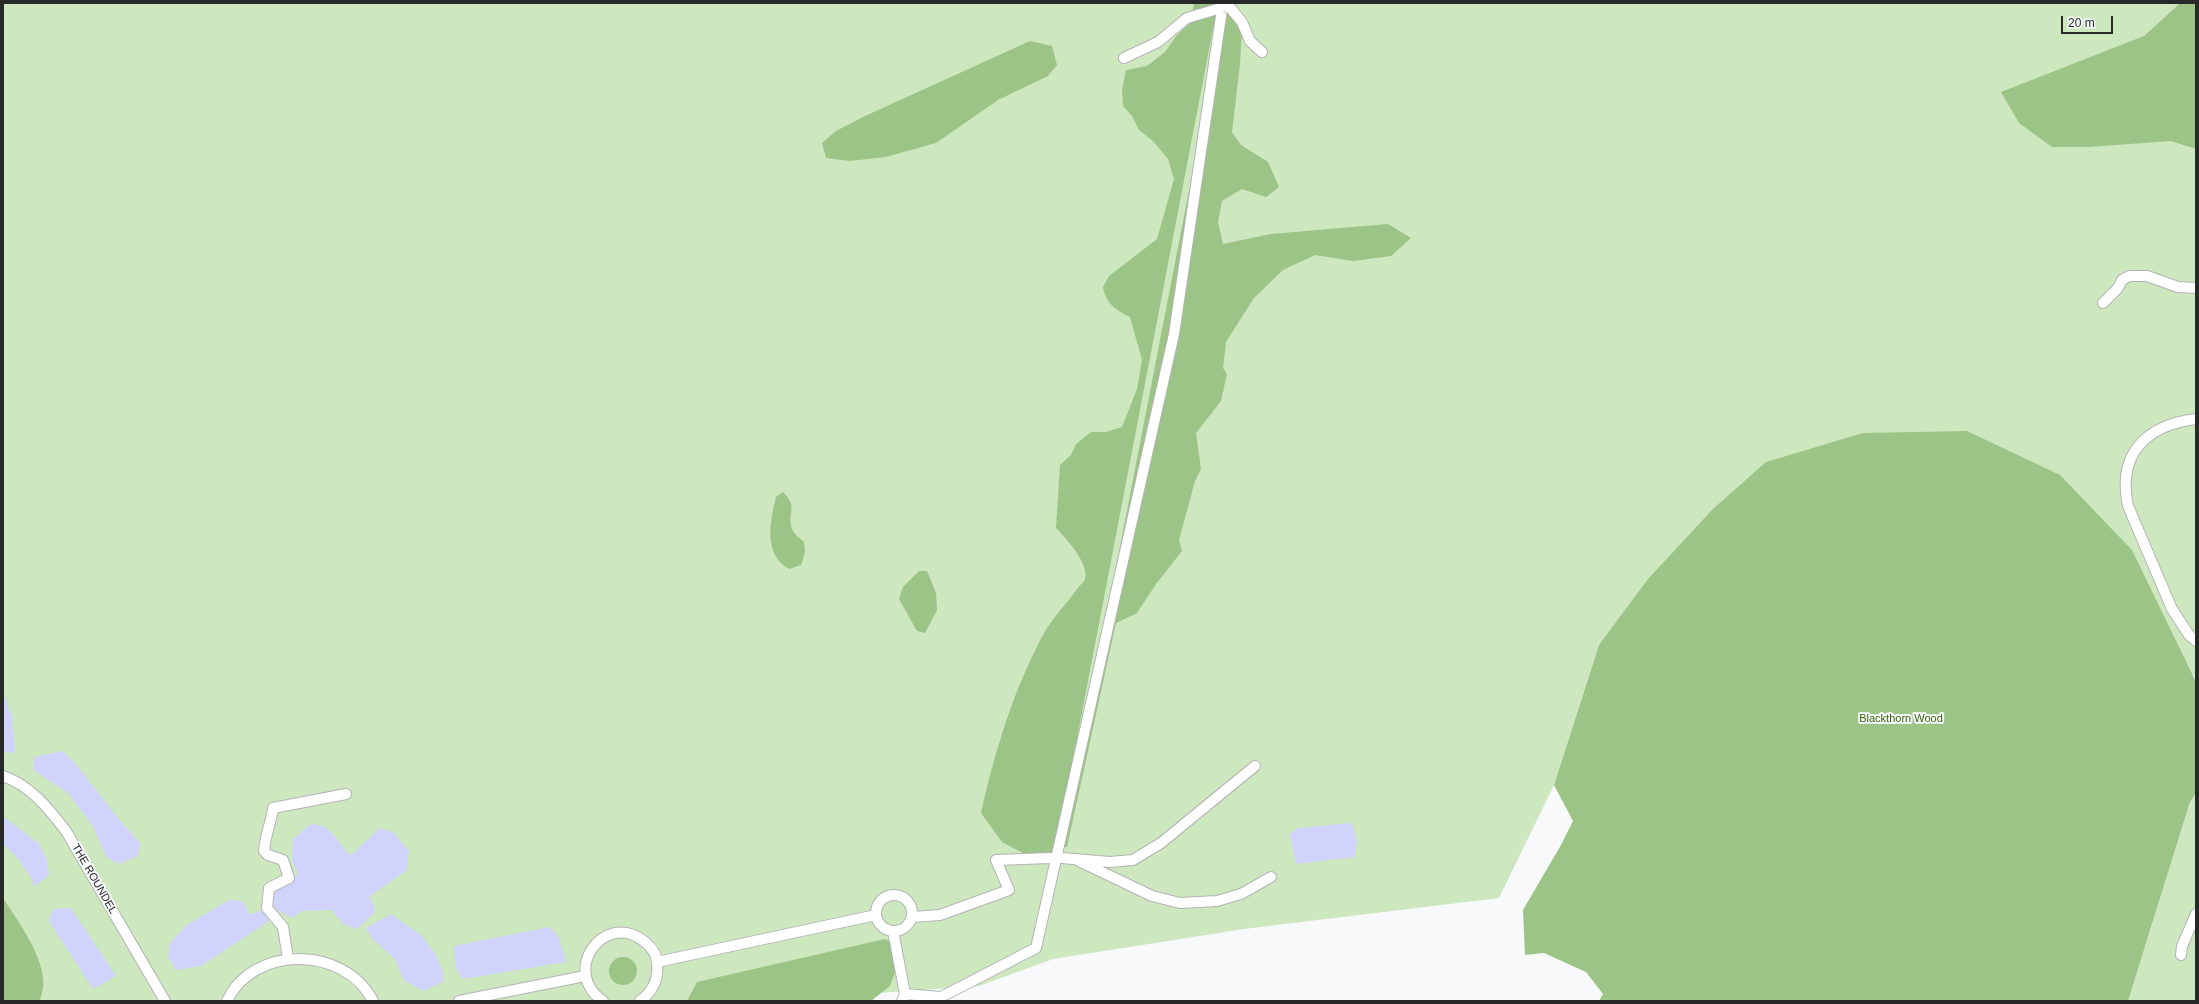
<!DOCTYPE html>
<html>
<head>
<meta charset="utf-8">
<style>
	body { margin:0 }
	#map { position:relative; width:2199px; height:1004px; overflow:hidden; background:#f8f9fa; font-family:Arial,sans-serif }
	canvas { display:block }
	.frame { position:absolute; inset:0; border:4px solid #272828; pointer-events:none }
	.scale { position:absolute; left:2061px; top:16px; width:52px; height:18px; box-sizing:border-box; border:2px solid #272828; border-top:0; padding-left:5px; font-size:12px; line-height:14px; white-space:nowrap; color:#272828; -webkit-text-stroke:3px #f8f9fa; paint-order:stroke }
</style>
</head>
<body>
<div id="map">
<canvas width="2199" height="1004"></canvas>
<div class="frame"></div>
<div class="scale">20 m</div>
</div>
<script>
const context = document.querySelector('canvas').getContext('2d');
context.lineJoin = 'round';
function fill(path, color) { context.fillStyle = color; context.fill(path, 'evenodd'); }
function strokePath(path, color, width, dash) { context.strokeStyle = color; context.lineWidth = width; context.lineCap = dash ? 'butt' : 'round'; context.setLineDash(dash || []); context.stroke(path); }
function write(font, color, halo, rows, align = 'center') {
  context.font = font + ' Arial,sans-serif'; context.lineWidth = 4; context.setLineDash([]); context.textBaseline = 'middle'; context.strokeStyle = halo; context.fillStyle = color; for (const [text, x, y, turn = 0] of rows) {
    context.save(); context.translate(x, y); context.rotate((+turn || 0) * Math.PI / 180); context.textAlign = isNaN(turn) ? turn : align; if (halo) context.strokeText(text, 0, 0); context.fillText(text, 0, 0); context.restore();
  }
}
fill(new Path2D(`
	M3 3H2180L2144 36 2196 149V682L2194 675 1599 645 1554 785 1499 898 1244 929 1053 959 979 986 879 993 869 1001H3Z
	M2196 793V1001H2128L2190 802Z`), '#cde7bf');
fill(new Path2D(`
	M1194 3H1218L1055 853H1023L1002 842 981 813C995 751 1013 691 1043 635 1052 618 1066 605 1077 589 1079 586 1083 583 1085 580 1090 564 1066 538 1056 528L1060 465 1071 455 1076 444 1091 432H1106L1122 427 1137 389 1142 360 1130 317C1116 310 1106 304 1103 287L1109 276 1157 239 1174 179 1168 159 1153 141 1139 130 1132 116 1123 106 1122 90 1126 70 1147 66 1165 52 1177 35 1191 22Z
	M2180 3H2196V149L2171 141 2089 147H2052L2019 123 2001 92 2144 36Z
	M1229 13 1242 29 1240 64 1232 132 1241 145 1268 162 1279 187 1266 197 1242 189 1222 201 1218 222 1223 244 1271 234 1388 224 1411 238 1391 256 1353 261 1315 255 1283 270 1254 298 1226 342 1223 368 1227 374 1221 401 1196 433 1201 469 1195 481 1179 540 1182 551 1156 584 1137 613 1116 623 1067 847 1062 846 1223 15Z
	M1030 41 1052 46 1057 65 1048 76 998 100 936 143 886 157 850 161 826 158 822 143 836 131 865 116Z
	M1967 431 2060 475 2132 550 2196 682V793L2190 802 2128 1001H1599L1603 994 1586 972 1544 953 1525 955 1523 910 1561 845 1573 821 1554 785 1599 645 1648 579 1713 509 1766 462 1863 433Z
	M783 492C800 509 785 514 793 531 795 535 801 539 804 542L805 552 801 565 789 569C763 554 770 522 776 497Z
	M919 571H927L936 593 937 610 925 633 917 631 899 599 903 587Z
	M3 898C19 923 56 971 39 1001H3Z
	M885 939 903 951 890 986 871 1001H687L697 982Z
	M609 971a14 14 0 1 1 28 0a14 14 0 1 1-28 0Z`), '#9cc486');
fill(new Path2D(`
	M3 692 12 716 15 753 3 752Z
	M62 751 75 763 117 817 140 843 138 856 119 864 106 857 93 826 68 793 33 770 34 757Z
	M3 816 39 844 47 860 49 875 34 887 32 879 20 861 3 843Z
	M1352 823 1357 841 1355 857 1296 864 1290 834 1298 828Z
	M311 824 324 826 332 833 350 856 380 828 393 832 409 851 407 870 369 897 373 903 375 912 357 929 343 924 332 910 302 911 292 918 277 910 272 904 275 890 298 875 292 860 293 839Z
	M229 900 242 901 250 915 262 910 269 921 201 966 176 970 168 956 170 943 187 925Z
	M71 908 116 976 93 989 49 921 53 909Z
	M391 914 422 936 435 954 443 972V982L423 991 404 980 395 959 372 938 366 928Z
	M550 927 559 938 566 962 463 979 456 968 454 946Z`), '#d0d4fd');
const lane = new Path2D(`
	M1223 7 1228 5 1242 22 1250 41 1262 52
	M1124 58 1158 42 1187 18 1221 8
	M2103 303 2118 288 2122 280 2129 276H2147L2178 287 2196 288
	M2196 419C2146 425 2117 454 2128 506L2172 609 2189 635 2196 641
	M3 776C30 785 49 809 66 831L165 1001
	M1062 858 1110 862 1133 860 1161 843 1255 766
	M1077 860 1152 896 1180 903 1217 901 1241 894 1271 877
	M876 913a18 18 0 1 1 36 0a18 18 0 1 1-36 0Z
	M912 917 940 915 1009 890 996 860 1050 858
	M893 931 905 994 902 1001
	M2181 955 2182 946 2196 914
	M288 959 283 927 267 908 269 888 289 878 283 860 268 855 264 851C265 835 271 824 273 808L346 794
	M657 962 876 915
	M905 994 941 997 1036 948 1174 334 1223 3
	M227 1001C254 944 345 946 373 1001
	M459 1001 585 976
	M603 1001C561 972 602 913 641 939 650 945 657 954 657 964 659 980 652 992 640 1001`);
strokePath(lane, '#b3b3b4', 12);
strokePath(lane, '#fff', 10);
const laneBridge = new Path2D(`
	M1221 8 1223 7`);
strokePath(laneBridge, '#b3b3b4', 12, []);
strokePath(laneBridge, '#fff', 10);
write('11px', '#35650c', '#f8f9fa', [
	["Blackthorn Wood",1901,719]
]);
write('11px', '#272828', '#f8f9fa', [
	["THE ROUNDEL",94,879,60]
]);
</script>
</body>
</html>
